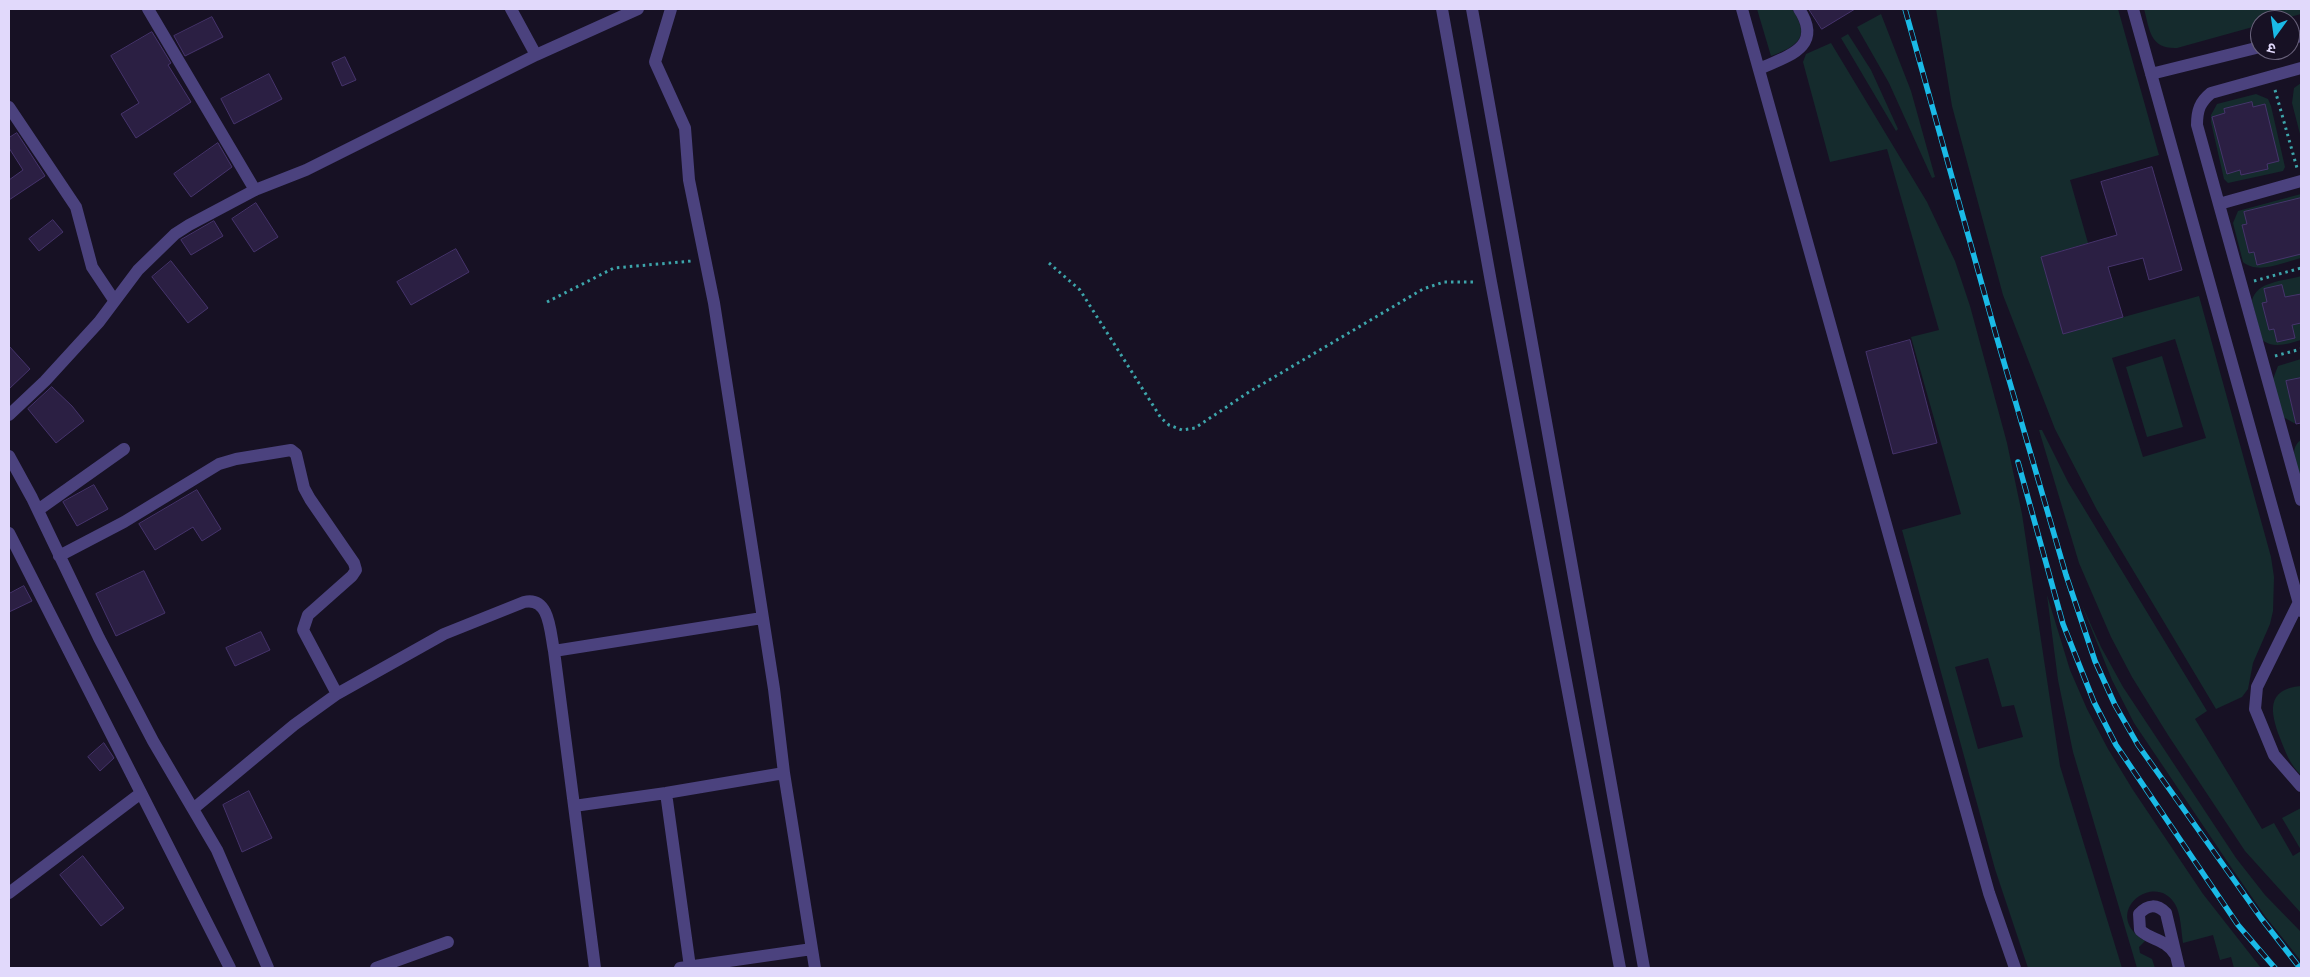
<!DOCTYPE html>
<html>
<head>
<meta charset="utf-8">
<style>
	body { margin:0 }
	#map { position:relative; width:2310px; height:977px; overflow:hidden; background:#171124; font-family:"Space Grotesk","Noto Sans Devanagari",sans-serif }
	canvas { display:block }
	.frame { position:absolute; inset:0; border:10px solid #e1d9fb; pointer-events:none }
	.north { position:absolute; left:2250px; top:10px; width:50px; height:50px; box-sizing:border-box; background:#171124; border:1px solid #68617a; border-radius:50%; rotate:194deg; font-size:14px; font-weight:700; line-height:20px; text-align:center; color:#e1d9fb }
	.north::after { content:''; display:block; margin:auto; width:18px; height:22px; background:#1abae6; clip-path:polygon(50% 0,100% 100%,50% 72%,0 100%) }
</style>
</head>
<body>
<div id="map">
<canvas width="2310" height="977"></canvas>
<div class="frame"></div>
<div class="north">उ</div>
</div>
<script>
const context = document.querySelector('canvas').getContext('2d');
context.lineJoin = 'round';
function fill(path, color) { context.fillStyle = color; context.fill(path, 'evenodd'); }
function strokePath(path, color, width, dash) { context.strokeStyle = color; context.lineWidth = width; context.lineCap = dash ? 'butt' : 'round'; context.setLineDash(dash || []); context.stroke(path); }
fill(new Path2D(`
	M1757 9H1792C1811 37 1798 46 1771 56Z
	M1936 9H2118L2159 155 2070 180 2088 243 2041 257 2063 334 2199 296 2271 557 2274 577 2273 611 2270 624 2253 663 2248 689 2242 697 2216 709 2097 510 2055 429 2003 295 1952 106ZM2175 339 2206 438 2143 457 2112 358Z
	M2144 9H2301V14L2279 20H2260V25L2177 48C2150 49 2150 31 2144 9Z
	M1881 14 1911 91 1935 177 1932 178 1889 83 1857 27Z
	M1848 34 1871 70 1898 129 1896 131 1841 38Z
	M1831 43 1927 202 1955 261 1970 306 2007 443 2022 514 2060 766 2122 968H2028L1995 869 1902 530 1961 514 1911 337 1939 330 1887 149 1830 162 1803 62 1806 54ZM1988 658 2002 707 2014 705 2023 737 1978 749 1955 667Z
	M2301 83V138L2292 103 2294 88Z
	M2256 94 2268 99 2271 106 2285 167 2283 171 2228 183 2224 179 2211 122V115L2217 104Z
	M2301 194V258C2284 262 2258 275 2243 262L2233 223 2238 211Z
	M2301 276V340C2287 344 2274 349 2262 340L2252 301C2256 281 2285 281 2301 276Z
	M2162 356 2183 427 2147 437 2126 367Z
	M2301 359V423H2294L2283 417 2273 379 2278 366Z
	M2039 430H2042L2068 482 2207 711 2195 719 2262 829 2274 823 2293 856 2301 851V913L2245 851 2168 735 2132 677 2111 637 2079 563Z
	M2301 440V484C2298 471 2287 449 2301 440Z
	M2047 595 2070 670 2087 709 2108 749 2133 790 2203 894 2261 968H2234L2231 957 2220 960 2213 935 2183 943C2181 931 2181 914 2175 904 2155 870 2099 913 2145 941L2139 947 2140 953 2152 959 2155 968H2137L2073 752 2058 680Z
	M2081 603 2101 647 2123 687 2236 858 2265 895 2301 932V961L2265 916 2233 870 2134 723 2112 680Z
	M2301 686V775C2290 765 2285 751 2280 738 2270 712 2266 689 2301 686Z
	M2301 808V850L2282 818Z`), '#152b2d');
const building = new Path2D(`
	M1809 9H1855L1822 29Z
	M212 17 223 37 185 56 174 36Z
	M152 32 171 63 168 65 191 102 136 138 121 114 139 103 111 56Z
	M345 57 356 80 342 86 332 63Z
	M269 74 282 99 234 124 221 99Z
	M2252 102 2253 107 2265 104 2279 161 2267 164 2268 169 2241 175 2240 170 2227 174 2212 117 2225 113 2224 109Z
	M17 133 45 176 9 200V180L23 170 9 148V138Z
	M218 143 232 167 191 197 174 174Z
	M2152 167 2182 270 2149 280 2143 258 2108 267 2123 317 2063 334 2041 257 2117 235 2101 182Z
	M2301 198V254L2257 265 2254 252 2249 253 2242 225 2247 224 2244 212Z
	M256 203 278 237 254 252 232 219Z
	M53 220 63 232 39 251 29 239Z
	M214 221 223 236 191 255 181 240Z
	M456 249 469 272 411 305 397 282Z
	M171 261 208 308 188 323 152 277Z
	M2282 285 2285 297 2301 294V323L2292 325 2295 338 2277 342 2274 329 2269 330 2262 303 2267 302 2264 289Z
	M1910 340 1937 443 1893 454 1866 352Z
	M9 346 30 369 9 389Z
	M2301 378V423L2296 424 2286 381Z
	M52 387 72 406 84 421 56 443 28 409Z
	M94 485 108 509 77 526 63 502Z
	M197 490 221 529 202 541 193 527 155 550 139 524Z
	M144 571 165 613 116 636 96 594Z
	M24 586 32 601 9 612V594Z
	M261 632 270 650 235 666 226 648Z
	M104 743 114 758 100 771 88 757Z
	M249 791 272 838 242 852 223 805Z
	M83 856 124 908 101 926 60 875Z`);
fill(building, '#2b1f43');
strokePath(building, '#46346c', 1);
strokePath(new Path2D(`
	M2275 90 2297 168
	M1049 263 1080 290 1161 418 1169 425 1182 430 1195 428 1249 392 1423 289 1444 282H1476
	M2254 281 2301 268
	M547 302 614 268 692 261
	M2275 356 2301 349`), '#3da5ab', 3, [2.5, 4]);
strokePath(new Path2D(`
	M148 9 255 190
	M511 9 536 55
	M671 9 655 62 685 128 689 180 714 303 774 689 784 773 815 968
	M1442 9 1491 282 1620 968
	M1472 9 1644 968
	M1742 9 1989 893 2015 968
	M2133 9 2301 611
	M2290 39 2301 36
	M2301 68 2211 93C2200 102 2197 110 2197 125L2301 500
	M1759 69C1788 56 1824 47 1799 9
	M2151 74 2260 47
	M9 107 76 207 92 267 114 300
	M2219 204 2301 181
	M9 415 45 381 99 322 138 270 175 234 189 225 255 190 306 170 536 55 638 9
	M9 456 32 498 99 638 153 741 217 850 268 968
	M38 510 124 449
	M9 533 230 968
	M59 556 124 522 219 464 236 459 291 450 296 454 304 488 310 499 354 563 356 570 352 576 308 615 303 630 337 694
	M2299 602 2257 687 2255 709 2274 755 2301 786
	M554 651 762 618
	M666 793 690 967
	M574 806 666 793 784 773
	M193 809 294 725 337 694 444 634 524 602C550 596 550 632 554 651L595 968
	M9 893 141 793
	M2175 954C2164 938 2152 941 2140 930L2139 914C2148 904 2157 904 2166 913L2179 968
	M376 968 448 942
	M680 968 812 949`), '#4b427e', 12);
const rail = new Path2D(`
	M1905 9 1996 335 2066 575 2095 661 2115 705 2138 745 2261 918 2300 968
	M2018 462 2063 624 2094 702 2116 745 2238 925 2275 968`);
strokePath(rail, '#1abae6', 5.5);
strokePath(rail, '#171124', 4, [11]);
</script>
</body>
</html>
